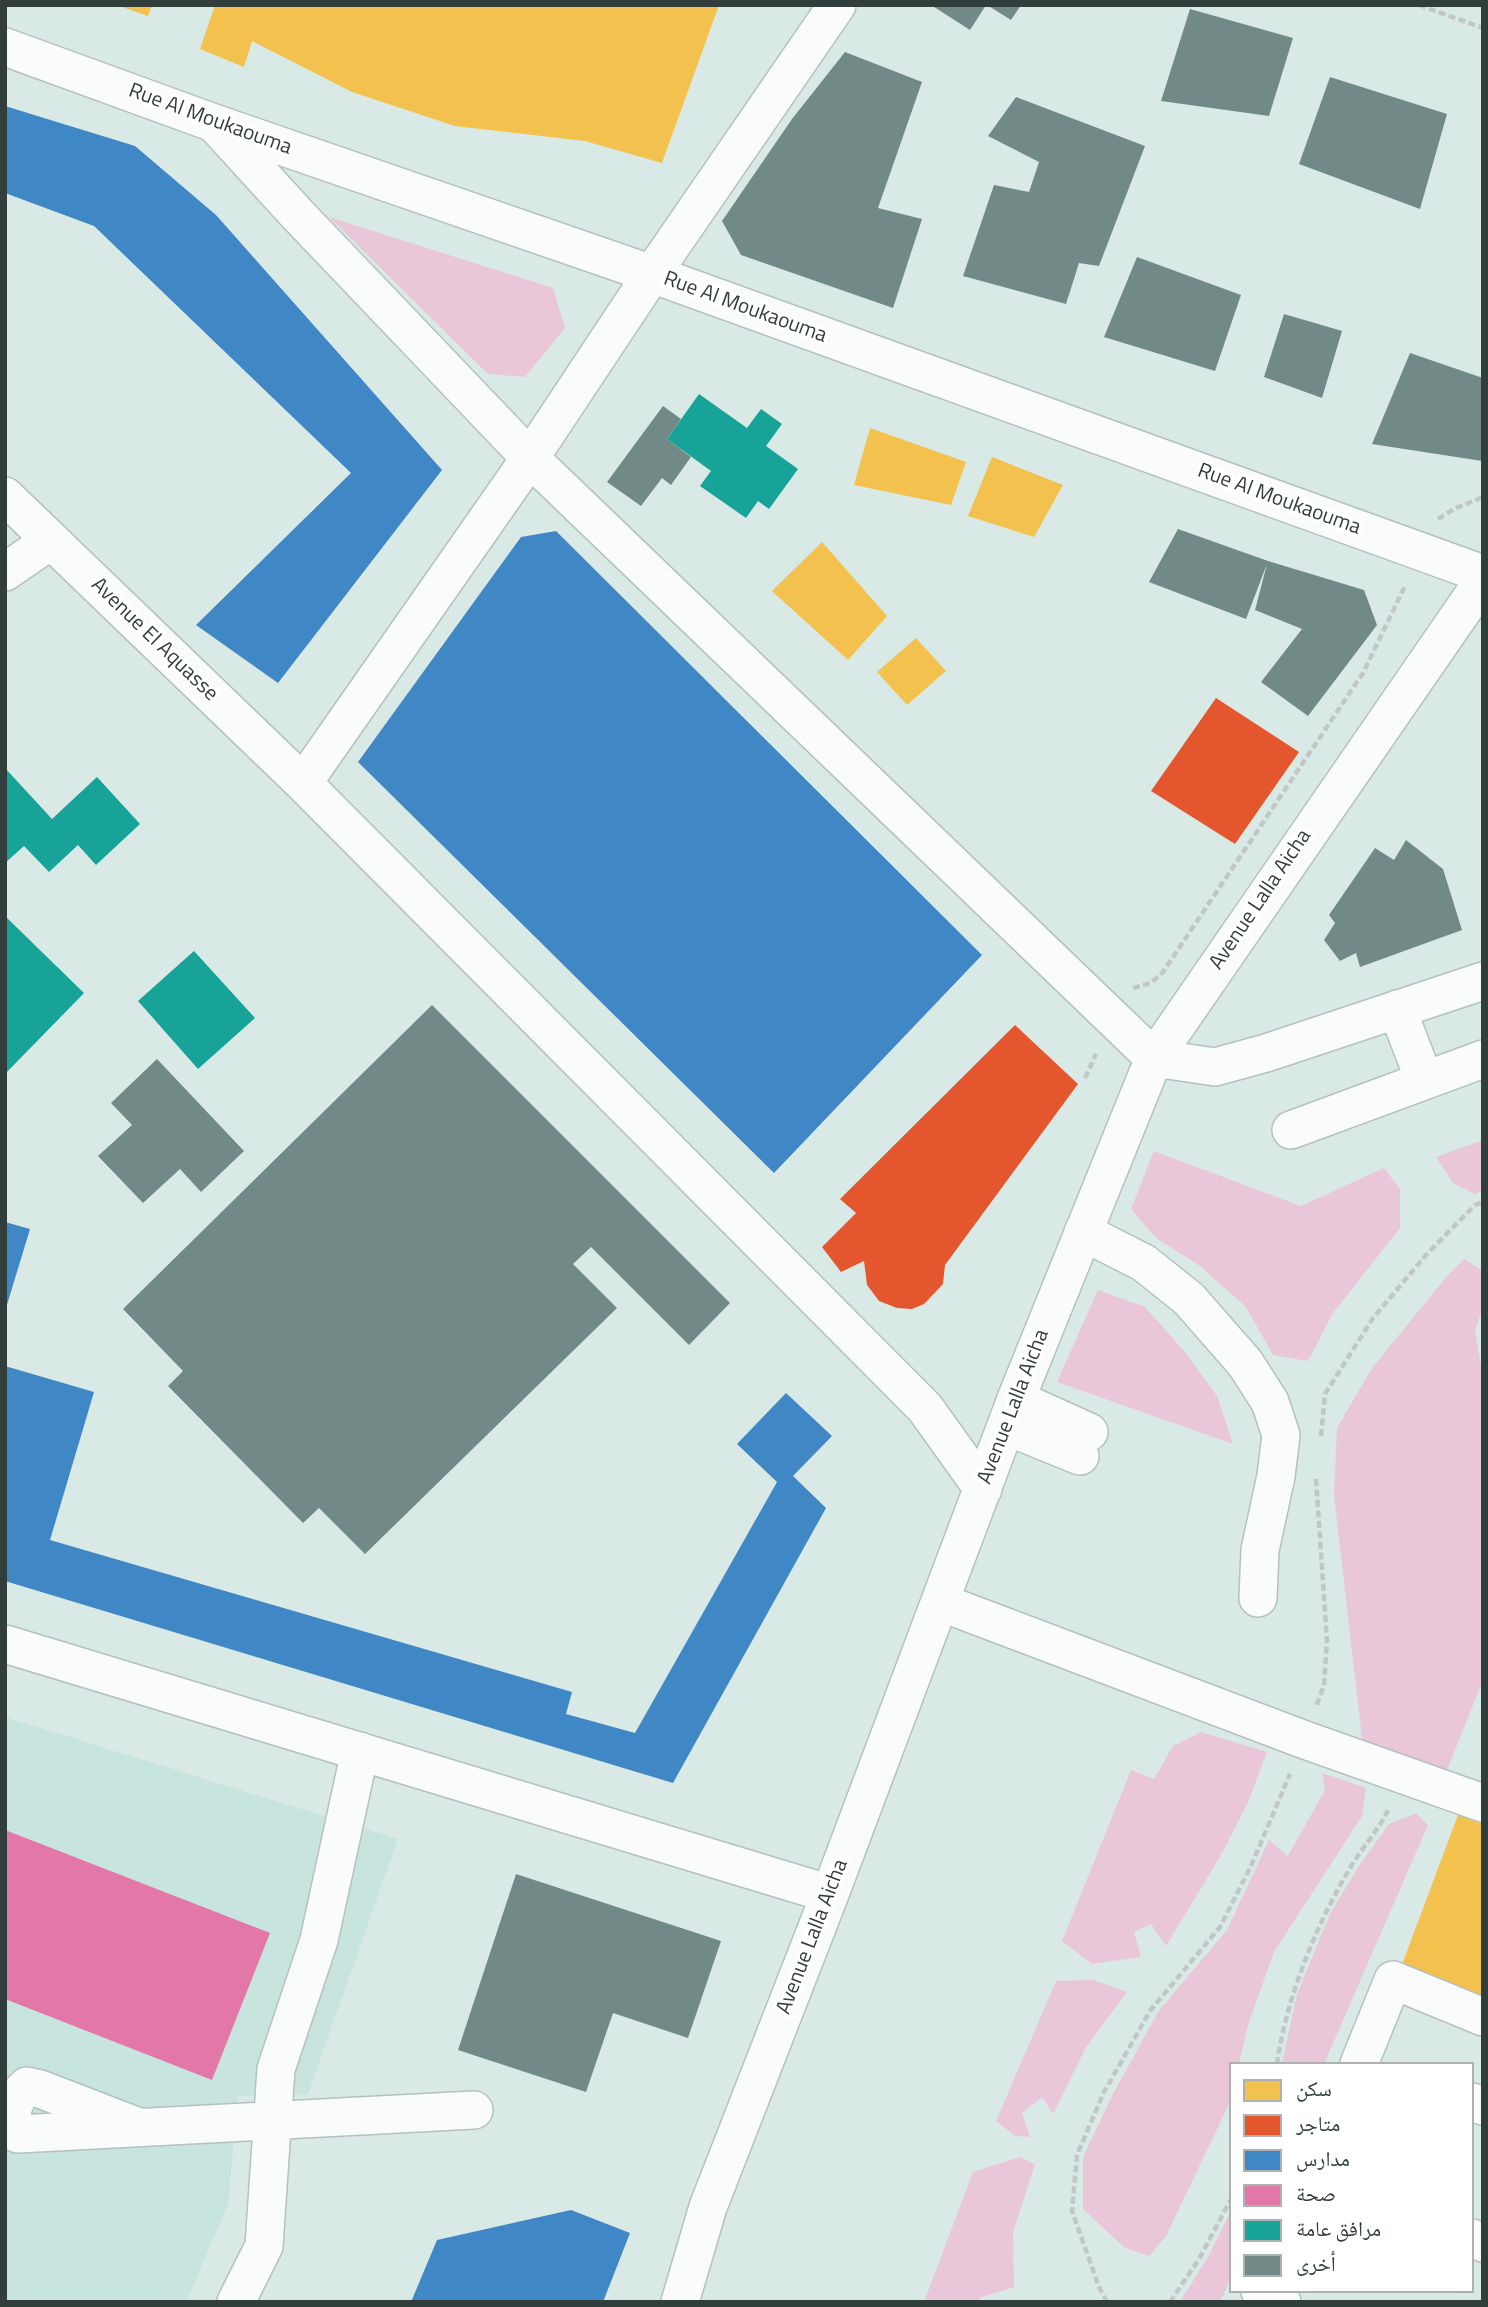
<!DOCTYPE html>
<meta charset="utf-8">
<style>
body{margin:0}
#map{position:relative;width:1488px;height:2307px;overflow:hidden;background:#d9e9e6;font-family:"Titillium Web","Noto Naskh Arabic",sans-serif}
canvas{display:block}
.frame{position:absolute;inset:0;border:7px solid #323e3b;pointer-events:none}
.legend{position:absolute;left:1229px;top:2062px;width:245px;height:231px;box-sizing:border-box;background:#fff;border:2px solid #adb2b1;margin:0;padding:9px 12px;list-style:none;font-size:21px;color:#323e3b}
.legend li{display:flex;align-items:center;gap:14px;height:35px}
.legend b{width:35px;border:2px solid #adb2b1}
</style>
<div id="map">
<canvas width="1488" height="2307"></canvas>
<div class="frame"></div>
<ul class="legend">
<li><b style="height:19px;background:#f2c14e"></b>سكن</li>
<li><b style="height:19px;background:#e4572e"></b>متاجر</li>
<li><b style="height:19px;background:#3f88c5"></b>مدارس</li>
<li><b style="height:19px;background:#e377a8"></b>صحة</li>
<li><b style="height:19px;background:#17a398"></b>مرافق عامة</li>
<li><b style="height:19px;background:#728a87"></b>أخرى</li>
</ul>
</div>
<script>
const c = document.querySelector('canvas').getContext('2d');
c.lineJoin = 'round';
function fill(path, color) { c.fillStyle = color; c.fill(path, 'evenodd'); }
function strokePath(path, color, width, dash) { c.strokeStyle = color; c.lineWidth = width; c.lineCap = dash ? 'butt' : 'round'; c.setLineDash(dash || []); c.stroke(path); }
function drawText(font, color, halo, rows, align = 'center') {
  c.font = font + ' "Titillium Web",sans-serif'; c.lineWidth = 7; c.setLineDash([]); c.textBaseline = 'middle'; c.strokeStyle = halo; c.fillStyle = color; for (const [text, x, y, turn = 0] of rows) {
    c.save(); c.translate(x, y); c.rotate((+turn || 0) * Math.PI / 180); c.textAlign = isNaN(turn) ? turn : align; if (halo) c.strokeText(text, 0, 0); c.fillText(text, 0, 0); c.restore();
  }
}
fill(new Path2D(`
 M5,1717L398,1839L308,2094L238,2096L228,2204L186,2302H5Z`), '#c7e4df');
fill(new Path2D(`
 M329,217L553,288L565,328L525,377L488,374Z
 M1483,1140V1190L1475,1194L1453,1183L1436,1157Z
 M1154,1151L1301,1206L1384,1168L1400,1189V1228L1333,1313L1308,1361L1273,1355L1246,1307L1200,1266L1156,1238L1131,1209Z
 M1464,1259L1483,1271V1307L1475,1330L1483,1379V1680L1447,1770L1363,1747L1334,1495L1337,1428L1372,1368L1448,1275Z
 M1098,1290L1145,1307L1185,1352L1217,1396L1233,1444L1057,1382Z
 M1201,1732L1267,1752L1248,1802L1221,1855L1166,1946L1151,1924L1134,1932L1141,1957L1092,1964L1062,1941L1131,1770L1154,1779L1173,1746Z
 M1322,1773L1366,1788L1362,1816L1274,1952L1248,2025L1239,2064H1231V2100L1166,2236L1149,2256L1125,2248L1083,2209V2157L1112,2096L1158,2012L1227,1930L1269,1840L1288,1856L1325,1790Z
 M1416,1813L1428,1825L1324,2064H1282L1297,1994L1331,1912L1359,1866L1389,1824Z
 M1093,1980L1127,1992L1086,2047L1053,2114L1042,2097L1022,2113L1030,2137L1015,2136L996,2121L1056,1981Z
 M1020,2157L1035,2164L1013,2232L1014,2287L979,2298V2302H924L973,2172Z
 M1231,2211V2277L1220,2302H1180L1208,2257Z`), '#e9c7d9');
fill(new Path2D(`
 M116,5H152L148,16Z
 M215,5H719L662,163L585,141L455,126L352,92L252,41L244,67L200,49Z
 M870,428L966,462L951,505L854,485Z
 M992,457L1063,485L1034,537L968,516Z
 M822,542L887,616L848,660L772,591Z
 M916,638L946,671L907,705L877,672Z
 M1458,1815L1483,1824V2002L1400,1970Z`), '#f2c14e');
fill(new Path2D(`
 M1216,698L1299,752L1235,844L1151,791Z
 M1015,1025L1078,1084L945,1265L943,1284L924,1304L912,1309L897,1308L879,1301L867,1285L864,1261L841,1272L822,1247L856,1213L840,1199Z`), '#e4572e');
fill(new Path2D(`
 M5,106L135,146L216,215L442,470L278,683L196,625L351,473L94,226L5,193Z
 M556,531L982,955L774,1173L358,762L521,537Z
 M5,1222L30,1229L6,1308H5Z
 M5,1366L94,1392L50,1540L572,1692L566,1714L635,1733L777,1482L737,1444L786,1393L832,1436L793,1476L826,1508L673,1783L5,1581Z
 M571,2210L630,2233L603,2302H411L437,2240Z`), '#3f88c5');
fill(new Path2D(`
 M5,1830L270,1933L212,2080L5,1999Z`), '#e377a8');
fill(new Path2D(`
 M699,394L747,428L761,409L782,424L766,446L798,469L769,509L758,501L746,518L700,486L711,471L667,439Z
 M5,768L52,819L97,777L140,824L96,865L78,845L49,872L24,846L5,863Z
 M5,916L84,993L5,1074Z
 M194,951L255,1018L198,1069L138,1001Z`), '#17a398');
fill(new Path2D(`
 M931,5H986L970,30Z
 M987,5H1021L1011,20Z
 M1190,9L1293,38L1269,116L1161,101Z
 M845,52L922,82L878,208L922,219L893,308L741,255L722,221L792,119Z
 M1330,77L1447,114L1420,209L1299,164Z
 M1016,97L1145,146L1099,266L1079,263L1066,304L963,276L994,185L1029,192L1039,162L988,136Z
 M1137,257L1241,295L1215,371L1104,337Z
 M1284,314L1342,331L1322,398L1264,377Z
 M1410,353L1483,378L1482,461L1372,444Z
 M663,406L681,419L667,439L691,457L671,485L662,478L641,506L607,482Z
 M1178,529L1268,561L1364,590L1377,625L1308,716L1261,682L1302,629L1255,610L1267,564L1246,619L1149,582Z
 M1406,840L1443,869L1462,930L1360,967L1356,953L1340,961L1324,940L1335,923L1329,915L1375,848L1394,860Z
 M432,1005L730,1303L689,1345L591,1247L573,1264L617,1308L365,1554L319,1508L303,1523L168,1386L183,1371L123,1309Z
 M157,1059L244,1151L201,1192L180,1169L143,1203L98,1156L132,1125L111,1103Z
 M516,1874L721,1941L688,2038L613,2013L586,2092L458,2050Z`), '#728a87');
const minor = new Path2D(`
 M5,47L214,123L652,274L1483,574
 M214,123L297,214L530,458L1154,1058L1215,1067L1266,1053L1483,981
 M5,496L303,783L925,1408L983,1489
 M5,572L50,541
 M303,783L530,458L652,274L837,5
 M1397,1009L1424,1079
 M1291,1130L1483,1059
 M1083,1232L1144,1263L1189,1299L1245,1363L1270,1402L1281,1435L1276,1476L1260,1550L1258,1598
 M1016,1399L1089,1432
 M1006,1426L1080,1456
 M940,1602L1305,1740L1483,1803
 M5,1644L830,1894
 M1359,2064L1393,1980L1483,2017
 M1472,2102L1483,2106
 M136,2126L40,2089L27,2086C15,2096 10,2113 11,2128L18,2134L474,2110
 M1472,2238L1483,2243
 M1260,2291L1282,2302
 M236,2302L264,2246L276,2069L319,1940L360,1751
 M680,2302L708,2207L830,1894L1016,1399L1154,1058L1483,581`);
strokePath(minor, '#b5c1bf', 40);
strokePath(new Path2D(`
 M1419,5L1483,28
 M1438,519L1454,509L1483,497
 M1133,988L1151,983L1163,972L1363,673L1405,586
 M1085,1078L1096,1054
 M1321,1436L1325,1394L1373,1318L1427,1254L1475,1205L1483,1202
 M1316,1479L1327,1641L1324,1685L1316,1707
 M1277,2064C1286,1999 1316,1925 1350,1868C1362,1848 1378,1831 1388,1810
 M1107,2302L1099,2287L1072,2211L1077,2155L1103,2094L1150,2011L1220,1927L1251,1866L1290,1774
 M1170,2302L1199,2259L1231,2199`), '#c1c7c5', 4.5, [7, 3.5]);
strokePath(minor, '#f9fcfb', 37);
drawText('21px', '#323e3b', '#fff', [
 ["Rue Al Moukaouma",210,120,20],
 ["Rue Al Moukaouma",745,308,20],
 ["Rue Al Moukaouma",1279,500,20],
 ["Avenue El Aquasse",154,640,44],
 ["Avenue Lalla Aicha",1261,900,-56],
 ["Avenue Lalla Aicha",1014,1407,-69],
 ["Avenue Lalla Aicha",813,1937,-69]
]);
</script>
